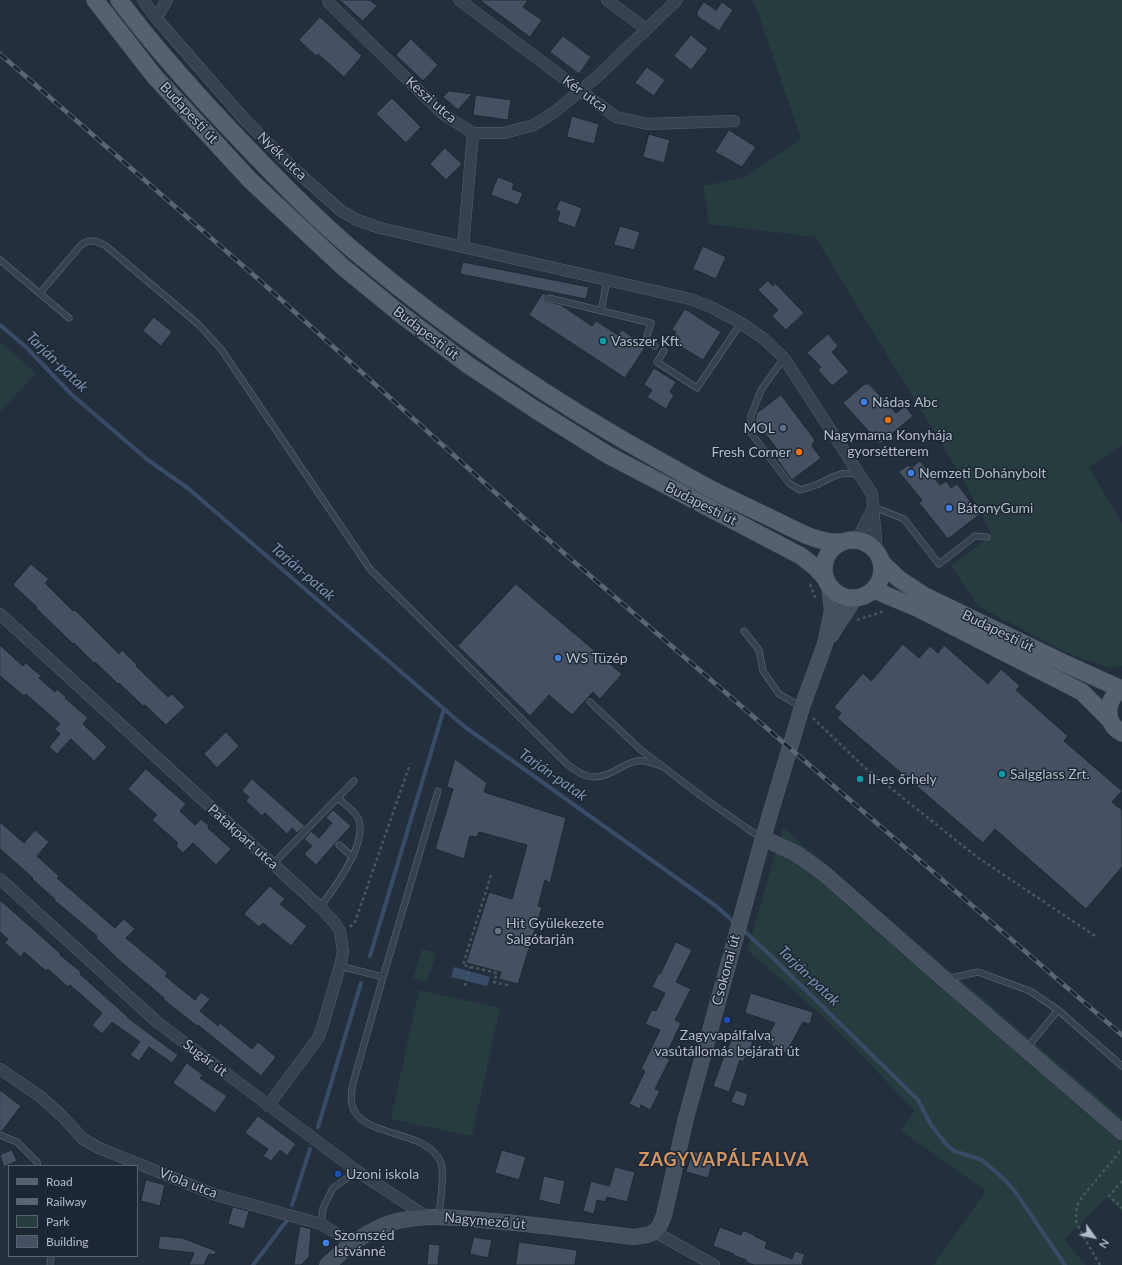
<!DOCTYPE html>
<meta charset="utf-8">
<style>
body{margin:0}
#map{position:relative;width:1122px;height:1265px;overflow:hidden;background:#242f3e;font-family:Lato,sans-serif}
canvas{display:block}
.legend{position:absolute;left:8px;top:1165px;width:130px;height:92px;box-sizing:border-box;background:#1d2633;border:1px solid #59626f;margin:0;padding:5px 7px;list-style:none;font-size:12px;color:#b4bcc9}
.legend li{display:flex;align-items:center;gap:8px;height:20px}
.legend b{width:20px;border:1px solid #59626f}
.north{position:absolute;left:1074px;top:1217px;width:40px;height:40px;-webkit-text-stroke:3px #1d2633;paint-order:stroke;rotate:123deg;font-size:11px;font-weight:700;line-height:16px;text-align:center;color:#b4bcc9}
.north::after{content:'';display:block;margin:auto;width:14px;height:18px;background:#b4bcc9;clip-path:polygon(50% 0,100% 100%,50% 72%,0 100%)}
</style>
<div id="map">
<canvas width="1122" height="1265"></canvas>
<ul class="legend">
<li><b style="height:5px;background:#56606e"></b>Road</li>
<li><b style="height:5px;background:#5a6575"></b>Railway</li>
<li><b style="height:11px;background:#263c3f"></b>Park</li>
<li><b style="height:11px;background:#455162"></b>Building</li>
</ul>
<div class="north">N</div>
</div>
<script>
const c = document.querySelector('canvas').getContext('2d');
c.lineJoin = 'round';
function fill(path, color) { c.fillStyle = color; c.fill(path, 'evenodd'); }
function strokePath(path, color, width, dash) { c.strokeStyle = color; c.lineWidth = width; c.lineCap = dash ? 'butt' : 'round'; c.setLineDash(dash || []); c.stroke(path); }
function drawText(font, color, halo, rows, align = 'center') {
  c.font = font + ' Lato,sans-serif'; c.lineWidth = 3; c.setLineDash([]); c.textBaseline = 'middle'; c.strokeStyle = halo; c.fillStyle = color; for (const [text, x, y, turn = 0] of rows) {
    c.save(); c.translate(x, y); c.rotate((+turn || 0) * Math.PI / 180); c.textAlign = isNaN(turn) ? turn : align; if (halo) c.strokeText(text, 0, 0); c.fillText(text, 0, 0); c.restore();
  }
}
fill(new Path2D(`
 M750,0H1122V445L1089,467L1122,523V666L1110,668L1065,652L978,606L951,566L992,535L960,474L815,237L709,224L703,186L743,178L801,139L755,4Z
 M0,342L36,373L0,412Z
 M783,828L1122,1118V1211L1107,1197L1064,1240L1086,1265H933L986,1191L900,1130L915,1111L822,1015L747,950Z
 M422,949L436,953L427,982L413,978Z
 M419,990L500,1008L472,1136L391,1119Z`), '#263c3f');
fill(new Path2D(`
 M454,967L490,977L487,986L451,977Z`), '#394c67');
strokePath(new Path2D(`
 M0,325L26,347L71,394L148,460L189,489L465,727L716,906L735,923
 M742,929L768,953L918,1100L931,1125L946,1144L954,1151L982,1160L1004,1179L1014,1190L1065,1265
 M370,956L444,709
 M318,1127L361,983
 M292,1205L310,1149
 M253,1265L288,1219`), '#394c67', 4);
const building = new Path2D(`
 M340,0H370L377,6L363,21Z
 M480,0H528L523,7L542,20L530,37Z
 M704,2L716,10L722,2L733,10L719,31L697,16V12Z
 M320,17L362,56L344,77L318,54L316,56L299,40Z
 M691,35L708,49L691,70L674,56Z
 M563,36L591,57L579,74L550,52Z
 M411,39L438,65L423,81L396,55Z
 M647,67L665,80L654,96L635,83Z
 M449,91L472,94L458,110L443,97Z
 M476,95L511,100L508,120L473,115Z
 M392,98L421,127L406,143L376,114Z
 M572,116L599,124L594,144L567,137Z
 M729,130L756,147L742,167L715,152Z
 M649,134L670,140L664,163L643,157Z
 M445,148L462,164L446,180L430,164Z
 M498,177L514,183L512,189L523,193L518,205L491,195Z
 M560,200L582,208L575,228L557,221L560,212L556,210Z
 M620,226L640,232L634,250L614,245Z
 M703,246L726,257L716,279L693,269Z
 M463,262L589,287L586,299L460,274Z
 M768,281L773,286L775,283L804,313L786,330L772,316L778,310L758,290Z
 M543,293L546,295L545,299L546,301L561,305L592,326L596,321L618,335L622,330L644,345V349L625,378L529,315Z
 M685,309L721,332L703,360L671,341L676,332L672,330Z
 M154,317L172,332L161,346L143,331Z
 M828,334L838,346L832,352L849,372L832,386L818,370L821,367L807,353Z
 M654,368L676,382L670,392L674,395L666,409L647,397L652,390L644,385Z
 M865,384H869L896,413L905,406L913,416L880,444L843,403Z
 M781,395L815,440L812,446L821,458L792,480L776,458L781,454L755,421L757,413Z
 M920,461L940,485L946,481L951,488L957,484L980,514L948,539L919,503L922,500L899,472L908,465L911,468Z
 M31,564L49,579L45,583L73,611L75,610L119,654L122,650L137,665L136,666L168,697L172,694L185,707L166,725L145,705L143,706L119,683L118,684L95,662L94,663L74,643L73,644L36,608L37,607L13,585Z
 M516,584L622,674L600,699L593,692L572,715L549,695L530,716L458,646Z
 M903,644L919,658L930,646L938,653L944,645L988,684L1001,669L1020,686L1016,690L1068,736L1064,741L1122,791L1112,802L1122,810V867L1086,909L995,829L983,843L837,718L841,713L834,707L863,673L871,681Z
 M0,645L23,666L26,663L41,676L39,678L55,692L57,689L66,697L65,698L88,718L83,724L107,747L94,761L71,739L57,754L49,747L60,734L55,729L60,724L26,694L24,696L0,676Z
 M226,732L239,746L217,768L204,754Z
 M455,759L487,783L484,792L566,818L550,883L545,880L538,906L542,907L518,984L499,979L501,972L466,963L489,892L512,899L527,845L479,832L477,837L470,836L464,859L435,849L453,789L447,787Z
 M146,769L186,804L180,811L195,825L201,819L209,826L208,828L231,849L216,865L193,843L183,853L176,846L178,843L152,820L157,815L128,789Z
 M252,779L305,826L297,833L292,828L287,834L265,813L262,816L246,801L249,797L242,791Z
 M333,810L351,826L316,865L304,854L312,846L304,839L311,831L319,838L332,823L326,818Z
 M0,822L24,843L35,830L49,842L37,856L59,876L57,878L115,928L124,919L135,929L126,938L168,973L165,976L195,1000L201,992L210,999L200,1011L218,1026L220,1023L252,1049L258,1042L276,1057L261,1076L198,1025L197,1026L163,999L164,998L119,960L96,938L97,936L54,900L55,899L32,879L33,878L0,849Z
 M270,886L285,899L280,904L307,926L291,946L263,923L259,927L244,914Z
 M0,900L61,954L60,955L81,972L80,974L128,1017V1018L178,1055L172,1063L149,1047L139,1061L130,1055L140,1042L112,1022L102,1034L92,1025L102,1013L70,985L68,987L48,969L46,971L24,952L21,957L5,943L8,939L0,932Z
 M676,942L692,950L676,982L691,989L675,1020L681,1023L665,1057L670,1059L655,1089L660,1091L650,1110L641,1105L640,1109L629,1104L645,1071L641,1069L660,1030L645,1024L652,1010L656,1011L665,993L652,987L659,973L660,974Z
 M751,993L773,1000L813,1012L810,1024L803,1022L786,1053L765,1041L775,1023L745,1013Z
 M735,1033L753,1042L743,1062L740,1060L729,1092L713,1086L724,1056Z
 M187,1063L203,1075L200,1078L227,1096L215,1113L173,1083Z
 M0,1090L21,1106L2,1131H0Z
 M736,1090L748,1094L744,1107L731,1102Z
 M258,1116L296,1144L287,1156L280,1150L271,1161L263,1156L268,1149L245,1133Z
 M12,1150L17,1161L4,1167L0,1155Z
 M502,1150L526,1157L519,1180L495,1173Z
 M693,1151L714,1158L708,1178L686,1172Z
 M615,1167L635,1172L627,1202L607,1197L605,1202L597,1200L594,1214L583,1211L591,1181L609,1186Z
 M544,1176L565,1181L560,1205L539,1200Z
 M146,1180L165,1185L160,1206L141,1201Z
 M233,1207L249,1211L244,1229L228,1224Z
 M300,1226L311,1229L309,1257L301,1265H294Z
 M720,1227L741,1235L743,1230L754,1235V1236L767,1242L765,1248L792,1259L795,1251L805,1254L802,1263L805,1265H754L746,1262V1260L733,1255L734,1254L713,1246Z
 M160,1236L182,1238L216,1251L215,1255L209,1254L204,1265H189L194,1253L158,1249Z
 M474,1237L492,1240L488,1258L470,1254Z
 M519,1242L577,1250L575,1265H516Z
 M429,1244L440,1245L438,1265H427Z`);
fill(building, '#455162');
strokePath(building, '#1f2835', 1);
const lane = new Path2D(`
 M0,260L69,318
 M40,293L81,245C90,238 97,241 106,246L198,324L221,349L370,569L568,765C587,780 598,781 620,768C625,765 630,762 637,761C645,760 653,763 661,766
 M549,298L651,323L646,339L655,346
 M601,311L607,280
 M664,351L657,362L697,388L741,323
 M784,358L761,390L751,416V433L789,483L800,490C806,488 811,487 816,485C830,479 843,468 858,476
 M874,507L904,519L939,564L975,536L987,537
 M744,631L759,650L763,671L779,694L801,707
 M590,702L641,750L704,798L748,829L762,838
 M438,791L383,977L352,1087C352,1093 350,1099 352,1105C360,1139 428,1128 441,1163C445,1175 440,1202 439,1216
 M339,845L353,857
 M273,864L354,781
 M320,907C334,889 369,842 358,818C354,810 344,804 338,798
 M340,966L383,977
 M946,979L978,972L1030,991L1058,1010L1027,1048
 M1058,1010L1122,1066
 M0,1135L17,1142L37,1162L38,1166
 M321,1224L323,1208L333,1188L357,1171
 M50,1265L51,1256`);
const street = new Path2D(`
 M143,0L156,18L245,120L291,166L340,210L357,220L380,228L690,299L711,307L741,323L764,339L784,358L872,494L877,552
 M328,0L329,3L443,114L473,133H504L534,125L556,111L598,76L677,0
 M459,0L616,117L648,124L734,121
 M607,0L646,29
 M156,18L167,0
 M463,247L473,133
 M854,540L860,534L873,508
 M0,614L320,907L334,922L340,931L343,952L340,966L322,1028L318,1038L268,1106
 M0,879L157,1022L357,1171L427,1217
 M0,1069L41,1097L62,1116L83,1139L99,1148L216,1195L321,1224L352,1243
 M655,1232L714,1265`);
const secondary = new Path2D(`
 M831,635L855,598
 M763,838L797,854L825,874L944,979L1122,1132
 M327,1265C346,1248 366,1231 390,1223C424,1213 459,1218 493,1221C540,1225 586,1231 633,1237C652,1235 658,1234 664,1215L686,1118L763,838L802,707L825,644L832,611L829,585`);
const primary = new Path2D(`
 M95,0L155,77L250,180L343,267L398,312L468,365L536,410L608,455L801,556L815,567L826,579
 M119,0C157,51 199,97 243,143C279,181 318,221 359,255C453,334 555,403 662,462C684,474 705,487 727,497C744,505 760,513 777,521C798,531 818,544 842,542
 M824 569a29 29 0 1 1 58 0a29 29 0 1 1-58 0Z
 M882,563L899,579L925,596L1066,664L1121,689
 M874,590L917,608L1082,692L1109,719
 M1122,688C1106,699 1103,723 1122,733`);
strokePath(lane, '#565f6c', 7);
strokePath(street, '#565f6c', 12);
strokePath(secondary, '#565f6c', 16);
strokePath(primary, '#414a57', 18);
strokePath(new Path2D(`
 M810,584L816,600
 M857,620L885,611
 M813,718L863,766L977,857L1095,936
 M491,875L463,965L497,973L494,982L507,985L508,981
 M350,927L355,922L410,764
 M465,986L470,967
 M1122,1181L1109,1196L1122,1208
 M1100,1265L1082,1234L1076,1221L1077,1206L1082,1197L1122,1149`), '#44595c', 2.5, [3, 3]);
strokePath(lane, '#38414e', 5.5);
strokePath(street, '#38414e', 11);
strokePath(secondary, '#465061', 15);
strokePath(primary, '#56606e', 17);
const rail = new Path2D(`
 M0,54L257,278L528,522L1122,1035`);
strokePath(rail, '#5a6575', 4.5);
strokePath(rail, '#1d2633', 3, [9]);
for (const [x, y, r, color] of [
 [603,341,4,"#0f9aa8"],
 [864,402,4,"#3f7fe0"],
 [888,420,4,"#e8710a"],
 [783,428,4,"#5c6f8a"],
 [799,452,4,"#e8710a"],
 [911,473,4,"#3f7fe0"],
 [949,508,4,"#3f7fe0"],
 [558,658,4,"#3f7fe0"],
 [1002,774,4,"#0f9aa8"],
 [860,779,4,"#0f9aa8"],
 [498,931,4,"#6b7280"],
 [727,1020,4,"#1a4fb4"],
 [338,1174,4,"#1a4fb4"],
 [326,1243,4,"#3f7fe0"]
]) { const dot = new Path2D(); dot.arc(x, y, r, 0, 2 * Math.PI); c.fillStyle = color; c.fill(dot); strokePath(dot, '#1d2633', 1.5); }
drawText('14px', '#b4bcc9', '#1d2633', [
 ["Kér utca",585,94,36],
 ["Keszi utca",431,100,41],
 ["Budapesti út",189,113,47],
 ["Nyék utca",282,156,44],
 ["Budapesti út",426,333,37],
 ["Budapesti út",701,504,27],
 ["Budapesti út",998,631,26],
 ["Patakpart utca",243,837,42],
 ["Csokonai út",726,970,-75],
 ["Sugár út",205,1058,37],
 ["Viola utca",188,1183,21],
 ["Nagymező út",485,1221,5]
]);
drawText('14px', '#b4bcc9', '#1d2633', [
 ["Vasszer Kft.",611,341],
 ["Nádas Abc",872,402],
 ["MOL",775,428,"right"],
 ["Nagymama Konyhája",888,435,"center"],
 ["gyorsétterem",888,451,"center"],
 ["Fresh Corner",791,452,"right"],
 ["Nemzeti Dohánybolt",919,473],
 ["BátonyGumi",957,508],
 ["WS Tüzép",566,658],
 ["Salgglass Zrt.",1010,774],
 ["II-es őrhely",868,779],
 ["Hit Gyülekezete",506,923],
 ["Salgótarján",506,939],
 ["Zagyvapálfalva,",727,1035,"center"],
 ["vasútállomás bejárati út",727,1051,"center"],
 ["Uzoni iskola",346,1174],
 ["Szomszéd",334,1235],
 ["Istvánné",334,1251]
], 'left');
drawText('italic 15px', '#7c92b1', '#1d2633', [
 ["Tarján-patak",57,362,44],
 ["Tarján-patak",303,572,41],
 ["Tarján-patak",553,775,35],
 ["Tarján-patak",809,976,44]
]);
c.letterSpacing = '1px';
drawText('bold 18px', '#d59563', '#1d2633', [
 ["ZAGYVAPÁLFALVA",724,1160]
]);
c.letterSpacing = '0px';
</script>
